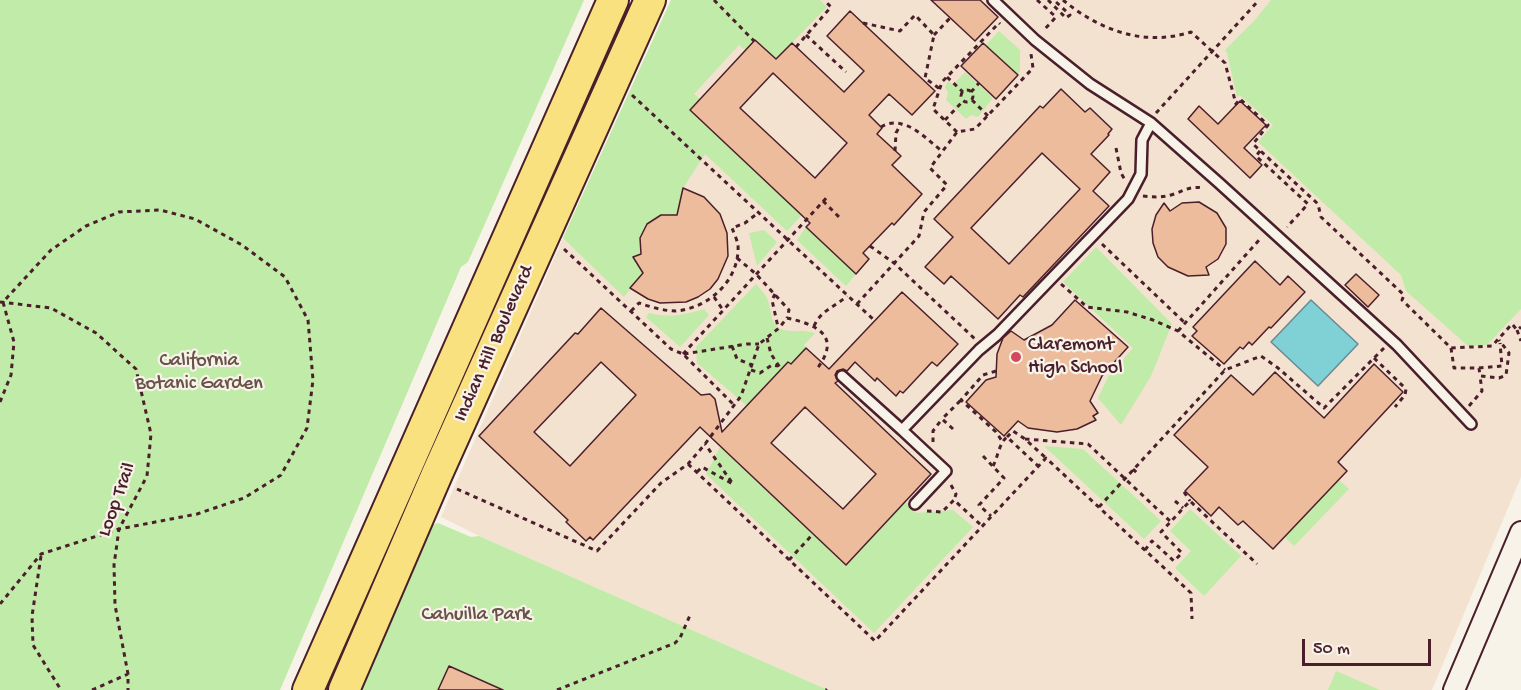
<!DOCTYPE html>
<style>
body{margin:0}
#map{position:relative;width:1521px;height:690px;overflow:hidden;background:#f7f3e8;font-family:"Gochi Hand",sans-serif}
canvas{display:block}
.scale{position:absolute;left:1302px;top:639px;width:129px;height:27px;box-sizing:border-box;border:3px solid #4a1f2b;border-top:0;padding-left:8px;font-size:18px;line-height:21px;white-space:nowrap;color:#4a1f2b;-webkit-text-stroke:4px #f7f3e8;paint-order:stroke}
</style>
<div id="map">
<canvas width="1521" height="690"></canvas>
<div class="scale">50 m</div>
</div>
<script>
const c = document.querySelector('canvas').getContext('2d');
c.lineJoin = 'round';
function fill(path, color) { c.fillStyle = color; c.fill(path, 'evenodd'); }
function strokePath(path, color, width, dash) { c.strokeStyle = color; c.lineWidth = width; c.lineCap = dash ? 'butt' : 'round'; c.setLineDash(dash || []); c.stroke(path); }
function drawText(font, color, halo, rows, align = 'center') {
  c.font = font + ' "Gochi Hand",sans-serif'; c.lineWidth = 4.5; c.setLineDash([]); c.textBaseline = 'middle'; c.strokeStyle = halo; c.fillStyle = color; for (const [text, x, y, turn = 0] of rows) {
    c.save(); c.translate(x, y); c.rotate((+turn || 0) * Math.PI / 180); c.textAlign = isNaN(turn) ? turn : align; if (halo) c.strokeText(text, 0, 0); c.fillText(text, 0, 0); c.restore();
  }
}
fill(new Path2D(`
 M671,0H1521V477L1432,690H828L479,536L441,517L563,238Z`), '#f4e2d1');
fill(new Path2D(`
 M0,0H584L468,262L461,267L280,690H0Z
 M671,0H820L827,7L776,59L756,40L746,51L739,45L694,94L700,99L690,110L802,215L787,231L705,154L683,188L678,215H661L640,238L641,254L633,257L643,273L624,297L563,238Z
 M1271,0H1521V309L1487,345L1468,346L1406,291L1401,275L1258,142L1273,125L1240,95L1237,97L1227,53L1225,50L1255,20Z
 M999,31L1020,50V70L1018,75L986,45Z
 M965,72L993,98L978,117L971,115L966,119L946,100L948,93L945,87L948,81L953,85Z
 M806,227L856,274L846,286L797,240Z
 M764,230L777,242L757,266L749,233Z
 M1096,247L1172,324L1151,376L1121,425L1098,398L1108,377L1133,348L1063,282Z
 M756,284C759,288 763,291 766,296C772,307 769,324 781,329C791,333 803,329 815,333L804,345L806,348L791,364L788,362L747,406L697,363L696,347Z
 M704,309L709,315L680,347L646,317L649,313C670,318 684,315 704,309Z
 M1044,446L1083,449L1161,521L1144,539Z
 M720,447L845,565L905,501L917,513L953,510L973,527L874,633L706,474Z
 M1339,480L1349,489L1294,546L1285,537Z
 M1190,509L1241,556L1204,596L1175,568L1191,551L1170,531Z
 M438,523L471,537L479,536L828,690H361L431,526Z
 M1336,671L1380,690H1328Z`), '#c0eba8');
const water = new Path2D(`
 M1311,300L1358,344L1318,386L1271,342Z`);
fill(water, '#7fd1d6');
strokePath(water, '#6a8a92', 1.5);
const building = new Path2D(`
 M931,0H980L998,17L975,41Z
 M850,11L935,91L912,115L889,94L869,115L882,128L877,134L901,156L892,165L922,194L894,225L892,223L863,253L869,259L856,274L806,227L810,223L690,110L755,40L776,59L792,43L844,92L864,71L827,36ZM773,73L847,143L815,178L740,108Z
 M983,43L1018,75L996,99L961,66Z
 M1061,89L1085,112L1090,108L1112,129L1108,134L1109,135L1091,154L1110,172L1093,191L1109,206L1023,297L1020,295L998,319L951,276L944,284L925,267L953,237L934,219L1040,106L1043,108ZM1042,153L1080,189L1009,264L971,228Z
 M1240,101L1266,125L1244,148L1262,165L1250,178L1188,119L1199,106L1218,124Z
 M683,188L704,197L720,214L727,233L728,256L718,279L710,289L698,297L686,302L660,303L648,299L630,288L643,273L633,257L641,254L640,238L647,224L661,215H677Z
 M1199,202L1217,213L1226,228V244L1218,259L1206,267L1209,275L1188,276L1168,267L1158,257L1153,243L1152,229L1156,215L1164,203L1170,211L1182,203Z
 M1255,261L1280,285L1288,276L1305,292L1271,328L1269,327L1252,345L1249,342L1243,349L1240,347L1224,364L1192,336L1197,331L1193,327Z
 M1356,274L1379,295L1368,307L1345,285Z
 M902,292L958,344L937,366L932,362L903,393L900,391L896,396L877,378L875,381L855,362L847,371L843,369L837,371L835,375L838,381L835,383L931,474L846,565L700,427L593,540L590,537L586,541L566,522L568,520L479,436L575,333L578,334L601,308L701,395L710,394L715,399L722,432L788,362L791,364L806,348L829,369ZM601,362L636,395L570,466L534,432ZM805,407L876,474L843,509L771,443Z
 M1075,300L1128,347L1102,376L1090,401L1098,413L1093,416L1096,420L1077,429L1057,432L1028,428L1018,421L1004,436L966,402L986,380L996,377L997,354L1003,338L1011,331L1024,340L1052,325Z
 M1374,364L1403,392L1338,462L1347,471L1273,549L1243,521L1238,525L1219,507L1211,516L1185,491L1208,467L1174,435L1231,375L1253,395L1275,372L1324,418Z
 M449,666L503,690H438Z`);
fill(building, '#ecbc9c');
strokePath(building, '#4a1f2b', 1.5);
const lane = new Path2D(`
 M993,0L1035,40L1090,84L1151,123L1219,183L1397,345L1471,424
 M842,376L902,430
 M915,504L946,471L902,430L979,350L997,335L1128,199L1141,174L1142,140L1151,123`);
const street = new Path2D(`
 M1454,690L1521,532`);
const primary = new Path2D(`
 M308,690L613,0
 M344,690L437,474L650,0`);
strokePath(lane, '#4a1f2b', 14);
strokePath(street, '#4a1f2b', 24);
strokePath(primary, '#4a1f2b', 34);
strokePath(new Path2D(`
 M714,0L754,41
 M1037,0L1056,17L1043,31
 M1048,0L1066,18L1070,15L1054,0
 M1063,0C1099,30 1144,47 1191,32L1225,63L1236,104L1240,99L1268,125L1253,144L1318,204L1321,217L1404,295L1402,300L1451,348L1492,346L1512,324L1517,330L1521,327
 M863,23L900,31L915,15L934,35L925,78L940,89
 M806,35L846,72
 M934,35L950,18
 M796,47L831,7L824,0
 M947,77L963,92
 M961 96a6 6 0 1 1 12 0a6 6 0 1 1-12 0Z
 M971,92L979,83
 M632,95L875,321
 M972,100L988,116
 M1156,113L1259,0
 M945,120L963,101
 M881,127C904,113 926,139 943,152
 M957,132L933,109L942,82L999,23L1000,24
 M1116,148L1121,173L1125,180
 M895,151L896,133L901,124
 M1260,151L1256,156L1308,204L1287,227
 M1143,196C1153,197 1163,198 1174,194C1185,190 1191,186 1203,188
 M823,201L842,220
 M1102,244L1185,323
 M870,246L894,263L975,339
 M564,249L671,349L683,354L734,405
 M737,258L756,274L789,310L787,318
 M1061,284L1087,307L1127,312L1153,320L1178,331L1225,370
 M775,294L772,300L778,327
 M714,297L723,310
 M0,302L51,308L96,333L136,369L151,434L147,476L119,529L114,565L115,605L128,674V690
 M857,304L919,236L924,212L947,185L930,168L957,132L975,129L1033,68L1031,54
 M631,311L639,303C651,307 664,311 676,311C709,308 740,280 738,245C737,240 734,233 732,228L745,223L758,213
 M814,326C821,310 835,307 847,296
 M1517,330L1521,341
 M1178,331L1260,239
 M767,338L771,354L781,369
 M732,346L737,359L752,365
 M1451,348L1454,368H1479L1480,376
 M683,354L829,195
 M684,354L747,344H759
 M1374,358L1406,389L1405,395L1395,407
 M1479,368L1502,366L1500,343
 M751,370L760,373L772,365L778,366
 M996,371L983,375L961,400L996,432L1002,441
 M0,402L11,375L14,342L3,302L51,250L86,226L119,212L160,210L195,219L242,245L285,277L308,320L313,380L307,428L281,475L244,498L197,514L119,529L41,554L0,604
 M1469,406L1482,391L1480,376L1499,378L1506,375L1509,353L1499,340
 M953,429L942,419L961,400
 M1007,437L1013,431L1025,439L1046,458
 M1025,439L1088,444L1170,521
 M933,442V431L942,419
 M983,456L1004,478L979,505L991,516
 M688,464L875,641L1046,458L1191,593L1192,619
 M993,466C998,457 999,443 1007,437L1038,466
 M1133,469L1139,475
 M697,472L702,467L733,484L705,444
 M951,485L956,494L954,500
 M457,489L597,551L661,483L688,464L705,444L741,396L759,344L779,328L787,318C819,325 842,337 816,370
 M1184,492L1190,501
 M1175,501L1183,508
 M1099,507L1225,370L1261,356L1278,368L1324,408L1384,348
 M927,511L942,512L954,500L982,526
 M1145,550L1152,541L1174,561L1182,553L1161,532L1190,501L1257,564
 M41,556L32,616L33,645L61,690
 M789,560L813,534
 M92,690L128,674
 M557,690L675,643L680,638L691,613
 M826,690L827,689`), '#4a1f2b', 3, [4.5, 4.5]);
strokePath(lane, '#f7f3e8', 9);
strokePath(street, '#f7f3e8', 20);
strokePath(primary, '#fae180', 30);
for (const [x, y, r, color] of [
 [1016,357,6,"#d1495b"]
]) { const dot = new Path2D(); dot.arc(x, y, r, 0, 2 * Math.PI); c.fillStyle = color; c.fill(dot); strokePath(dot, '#f7f3e8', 2); }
drawText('20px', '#4a1f2b', '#f7f3e8', [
 ["Indian Hill Boulevard",495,344,-66],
 ["Loop Trail",118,500,-70]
]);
drawText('20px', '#4a1f2b', '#f7f3e8', [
 ["Claremont",1028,346],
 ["High School",1028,369]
], 'left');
drawText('20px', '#68524a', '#f7f3e8', [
 ["California",199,362],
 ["Botanic Garden",199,385],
 ["Cahuilla Park",476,616]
]);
</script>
